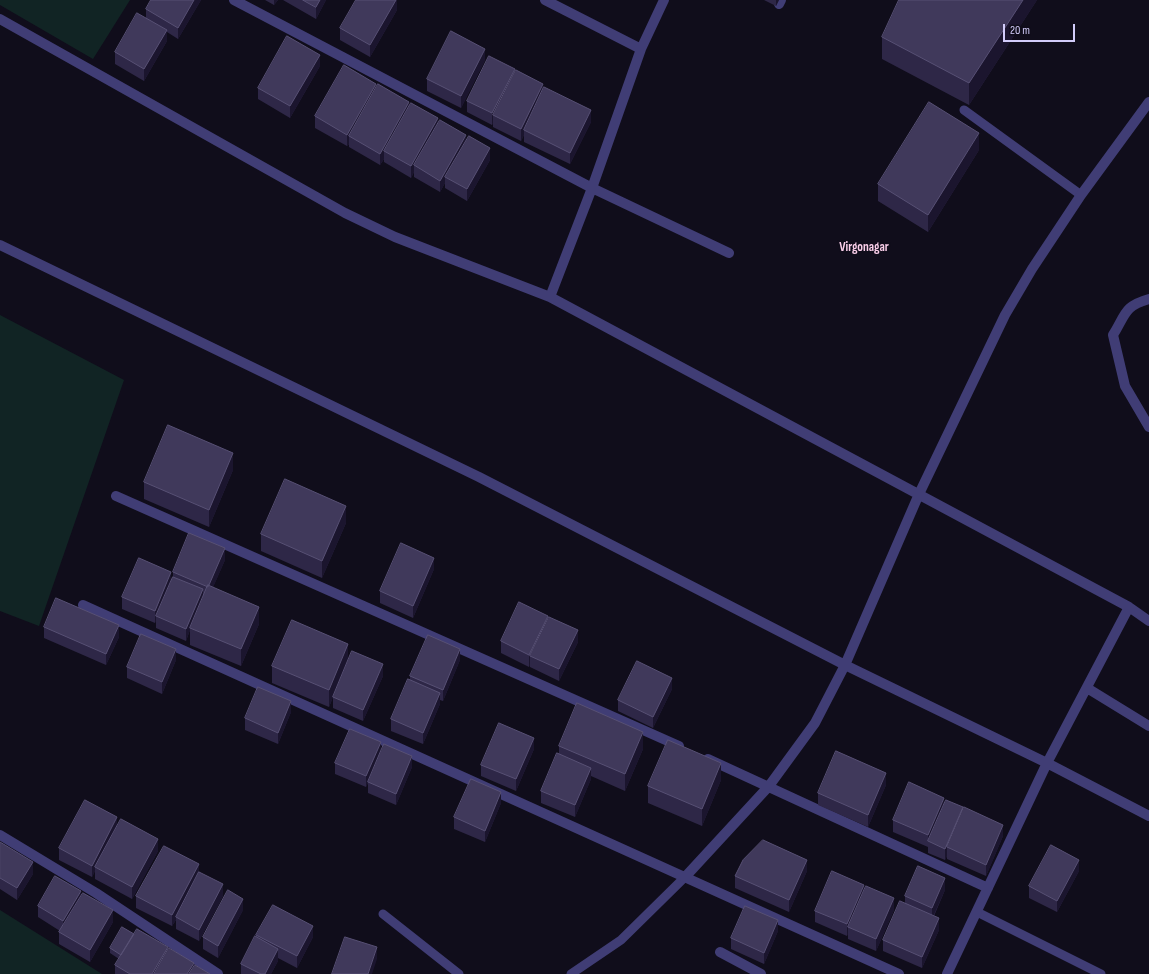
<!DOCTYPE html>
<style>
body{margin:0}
#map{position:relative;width:1149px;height:974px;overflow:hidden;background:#100d1b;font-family:"Sofia Sans Condensed",sans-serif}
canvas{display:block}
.scale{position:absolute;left:1003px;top:24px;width:72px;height:18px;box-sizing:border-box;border:2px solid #d2ccfa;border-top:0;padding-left:5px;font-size:12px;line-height:14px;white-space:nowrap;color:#d2ccfa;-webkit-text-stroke:3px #100d1b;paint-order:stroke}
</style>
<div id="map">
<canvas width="1149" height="974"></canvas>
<div class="scale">20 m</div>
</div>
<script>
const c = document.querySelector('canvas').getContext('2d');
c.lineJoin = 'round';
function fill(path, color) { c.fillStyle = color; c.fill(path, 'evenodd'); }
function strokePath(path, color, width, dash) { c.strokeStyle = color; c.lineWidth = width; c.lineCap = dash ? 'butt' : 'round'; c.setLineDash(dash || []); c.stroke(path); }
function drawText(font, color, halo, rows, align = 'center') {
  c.font = font + ' "Sofia Sans Condensed",sans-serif'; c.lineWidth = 4; c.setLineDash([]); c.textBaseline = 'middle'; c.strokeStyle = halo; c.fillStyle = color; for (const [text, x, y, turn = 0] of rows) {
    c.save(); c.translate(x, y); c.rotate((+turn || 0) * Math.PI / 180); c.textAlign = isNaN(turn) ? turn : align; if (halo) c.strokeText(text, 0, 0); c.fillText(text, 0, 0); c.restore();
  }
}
fill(new Path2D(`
 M0,0H130L93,59L0,5Z
 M0,315L124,380L39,626L0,611Z
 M0,910L102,974H0Z`), '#112424');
strokePath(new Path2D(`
 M964,110L1081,195
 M977,912L1101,974
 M383,914L459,974
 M571,974L621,940L686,876`), '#403d75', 9);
strokePath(new Path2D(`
 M234,0L592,188L729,253
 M545,0L641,49
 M664,0L641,49L592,188L550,297L1129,607L1149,621
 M779,4L781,0
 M0,19L345,213L395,237L550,297
 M0,245L479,477L845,665L1047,763L1149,816
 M1149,299C1124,306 1126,314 1113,335L1125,386L1149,427
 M116,496L679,746
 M83,605L899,974
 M1087,688L1149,726
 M708,759L988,888
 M0,835L96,893L218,974
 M686,876L769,786L815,723L845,665L919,494L1005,315L1032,269L1081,195L1149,102
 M720,952L761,974
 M947,974L1047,763L1129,607`), '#403d75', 10);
fill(new Path2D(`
 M151,0H201L178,39L167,32V41L144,81L115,64V52L146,18V9Z
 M265,0H278L274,5Z
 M283,0H326L316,19Z
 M397,0V10L370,57L340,40V28Z
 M764,0H779L776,6Z
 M1037,0L969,105L882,59V37Z
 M485,60L461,108L427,91V79Z
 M320,66L290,118L258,99V88Z
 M515,73L543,90L591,122L570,164L524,142V135L521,141L493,127V123L492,125L467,112V101Z
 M376,87L409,105L466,140L490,160L467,201L445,188V183L440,192L414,177V172L411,178L384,162V159L380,165L349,147V144L347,146L315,128V116Z
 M979,150L928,232L878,201V184Z
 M233,470L209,527L144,499V482Z
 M346,523L322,578L261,551V534Z
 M225,560L213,587L259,624L241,666L190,645V630L186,641L156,628V620L155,623L122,609V597L171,580L173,577V572Z
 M434,569L413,618L380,603V591Z
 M548,620L578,642L559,681L530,667V664L529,667L501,653V641Z
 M44,627L119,637L106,665L44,638Z
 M176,660L162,694L127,678V667Z
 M348,660L383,676L363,721L333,708V697L329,707L272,683V666Z
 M460,660L443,701L440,700V704L423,744L391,731V719L410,680V676Z
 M672,689L653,728L618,711V700Z
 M291,712L278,744L245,730V718Z
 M559,746L643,749L625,791L591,776V779L575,817L541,803V791L559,754Z
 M534,749L516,791L481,776V765Z
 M381,752L412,767L396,805L368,793V783L366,787L335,774V763Z
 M721,780L702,826L648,803V786Z
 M886,785L868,827L818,805V793Z
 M501,803L485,842L454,829V817Z
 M944,803L963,810L1003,836L986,876L947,859V856L945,860L928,853V847L893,832V820Z
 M0,842L33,874L17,900L0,889Z
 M59,848L158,851L132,899L95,879V871L92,877L59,860Z
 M807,871L789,912L735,888V876Z
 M1079,871L1057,912L1029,898V886Z
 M199,872L223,896L199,941L176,929V920L172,926L136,908V896Z
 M864,890L894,910L876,951L848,939V933L847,936L815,922V911Z
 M945,890L934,916L939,930L922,968L883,951V940L905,903V896Z
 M81,896L113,922L90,962L59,944V932L60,931L38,917V906Z
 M243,910L218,958L203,949V937Z
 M778,931L764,964L731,949V938Z
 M134,934L168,950L194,966L210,974H115V965L119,959L110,953V948Z
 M256,935L313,937L297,968L278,958V961L271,974H241V964L256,937Z`), '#2e2747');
fill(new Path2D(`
 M194,0H201L178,39V28Z
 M274,0H278L274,5Z
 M320,0H326L316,19V7Z
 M396,0H397V10L370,57V45Z
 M776,0H779L776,6Z
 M1023,0H1037L969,105V83Z
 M167,30V41L144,81V69Z
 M485,49V60L461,108V96Z
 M320,55V66L290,118V106Z
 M515,69V80L493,115V123L492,125V113Z
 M376,84V95L349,136V144L347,146V135Z
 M543,84V95L524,130V135L521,141V129Z
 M409,102V114L384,151V159L380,165V154Z
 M591,110V122L570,164V153Z
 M438,118V130L414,165V172L411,178V166Z
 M979,133V150L928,232V215Z
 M466,135V146L445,177V183L440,192V181Z
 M490,148V160L467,201V189Z
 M233,453V470L209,527V510Z
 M346,506V523L322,578V561Z
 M225,548V560L208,599V587Z
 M434,558V569L413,618V606Z
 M171,572V583L156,616V620L155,623V611Z
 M203,589V601L190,628V630L186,641V629Z
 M259,607V624L241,666V649Z
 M548,616V627L530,656V664L529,667V655Z
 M119,625V637L106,665V654Z
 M578,630V642L559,681V669Z
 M348,644V661L329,707V690Z
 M176,649V660L162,694V682Z
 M460,649V660L443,701V690Z
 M383,664V676L363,721V710Z
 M672,678V689L653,728V717Z
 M440,693V704L423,744V733Z
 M291,701V712L278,744V733Z
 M643,732V749L625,791V774Z
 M534,738V749L516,791V779Z
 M381,742V754L366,787V776Z
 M412,756V767L396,805V794Z
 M721,763V780L702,826V809Z
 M591,768V779L575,817V805Z
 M886,773V785L868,827V815Z
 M501,792V803L485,842V831Z
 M944,798V810L928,841V835Z
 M963,807V819L947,847V856L945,860V849Z
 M117,817V829L95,867V871L92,877V866Z
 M1003,825V836L986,876V865Z
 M158,839V851L132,899V887Z
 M807,860V871L789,912V900Z
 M1079,860V871L1057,912V901Z
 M33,862V874L17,900V888Z
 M199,864V876L176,917V920L172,926V915Z
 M945,878V890L932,919V908Z
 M223,884V896L199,941V930Z
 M864,885V896L848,927V933L847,936V924Z
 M81,891V902L63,932V921Z
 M894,898V910L876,951V939Z
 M243,899V910L218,958V946Z
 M113,910V922L90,962V950Z
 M939,918V930L922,968V957Z
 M778,920V931L764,964V953Z
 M313,926V937L297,968V956Z
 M168,947V959L159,974H152Z
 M377,947V959L372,974H368Z
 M278,949V961L271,974H265Z
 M194,963V974H187Z`), '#1b152e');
const building = new Path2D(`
 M151,0H194L178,28L146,9Z
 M303,0H320L316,7Z
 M356,0H396L370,45L340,28Z
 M899,0H1023L969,83L882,37Z
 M137,13L167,30L144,69L115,52Z
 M451,31L485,49L461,96L427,79Z
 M287,36L320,55L290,106L258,88Z
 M489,56L515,69L492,113L467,101Z
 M344,65L376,84L347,135L315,116Z
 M516,70L543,84L521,129L493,115Z
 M378,84L409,102L380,154L349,136Z
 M544,87L591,110L570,153L524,130Z
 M929,102L979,133L928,215L878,184Z
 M411,103L438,118L411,166L384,151Z
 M440,120L466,135L440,181L414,165Z
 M469,136L490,148L467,189L445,177Z
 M168,425L233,453L209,510L144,482Z
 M285,479L346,506L322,561L261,534Z
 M189,533L225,548L209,585H208V587L173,572Z
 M401,543L434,558L413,606L380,591Z
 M139,558L171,572L155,611L122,597Z
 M173,577L203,589L186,629L156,616Z
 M208,585L259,607L241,649L190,628Z
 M56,598L119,625L106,654L44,627Z
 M519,602L548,616L529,655L501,641Z
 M549,617L578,630L559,669L530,656Z
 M292,620L348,644L329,690L272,666Z
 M141,634L176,649L162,682L127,667Z
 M428,635L460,649L443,690L410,676Z
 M352,651L383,664L363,710L333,697Z
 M637,661L672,678L653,717L618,700Z
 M408,679L440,693L423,733L391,719Z
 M258,687L291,701L278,733L245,718Z
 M577,703L643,732L625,774L559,746Z
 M499,723L534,738L516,779L481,765Z
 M350,729L381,742L366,776L335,763Z
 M668,740L721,763L702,809L648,786Z
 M384,744L412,756L396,794L368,782Z
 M836,751L886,773L868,815L818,793Z
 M557,753L591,768L575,805L541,791Z
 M471,779L501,792L485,831L454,817Z
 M909,782L944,798L928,835L893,820Z
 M85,800L117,817L92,866L59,848Z
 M946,800L963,807L945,849L928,841Z
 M964,807L1003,825L986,865L947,847Z
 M121,819L158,839L132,887L95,867Z
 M763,840L807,860L789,900L735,876L743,860Z
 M0,842L33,862L17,888L0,878Z
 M1051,845L1079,860L1057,901L1029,886Z
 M164,846L199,864L172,915L136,896Z
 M918,866L945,878L932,908L905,896Z
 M832,871L864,885L847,924L815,911Z
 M199,872L223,884L199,930L176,917Z
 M55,876L81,891L63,921L38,906Z
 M866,886L894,898L876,939L848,927Z
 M228,890L243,899L218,946L203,937Z
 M83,893L113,910L90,950L59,932Z
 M900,901L939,918L922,957L883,940Z
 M273,905L313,926L297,956L256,935Z
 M745,906L778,920L764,953L731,938Z
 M122,927L134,934L121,955L110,948Z
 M137,929L168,947L152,974H130L115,965Z
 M255,936L278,949L265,974H261L241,964Z
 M345,937L377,947L368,974H332Z
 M169,948L194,963L187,974H154Z
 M195,965L210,974H189Z`);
fill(building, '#40395b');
strokePath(building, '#575074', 1);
drawText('bold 13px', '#facee9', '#100d1b', [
 ["Virgonagar",864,248]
]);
</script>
